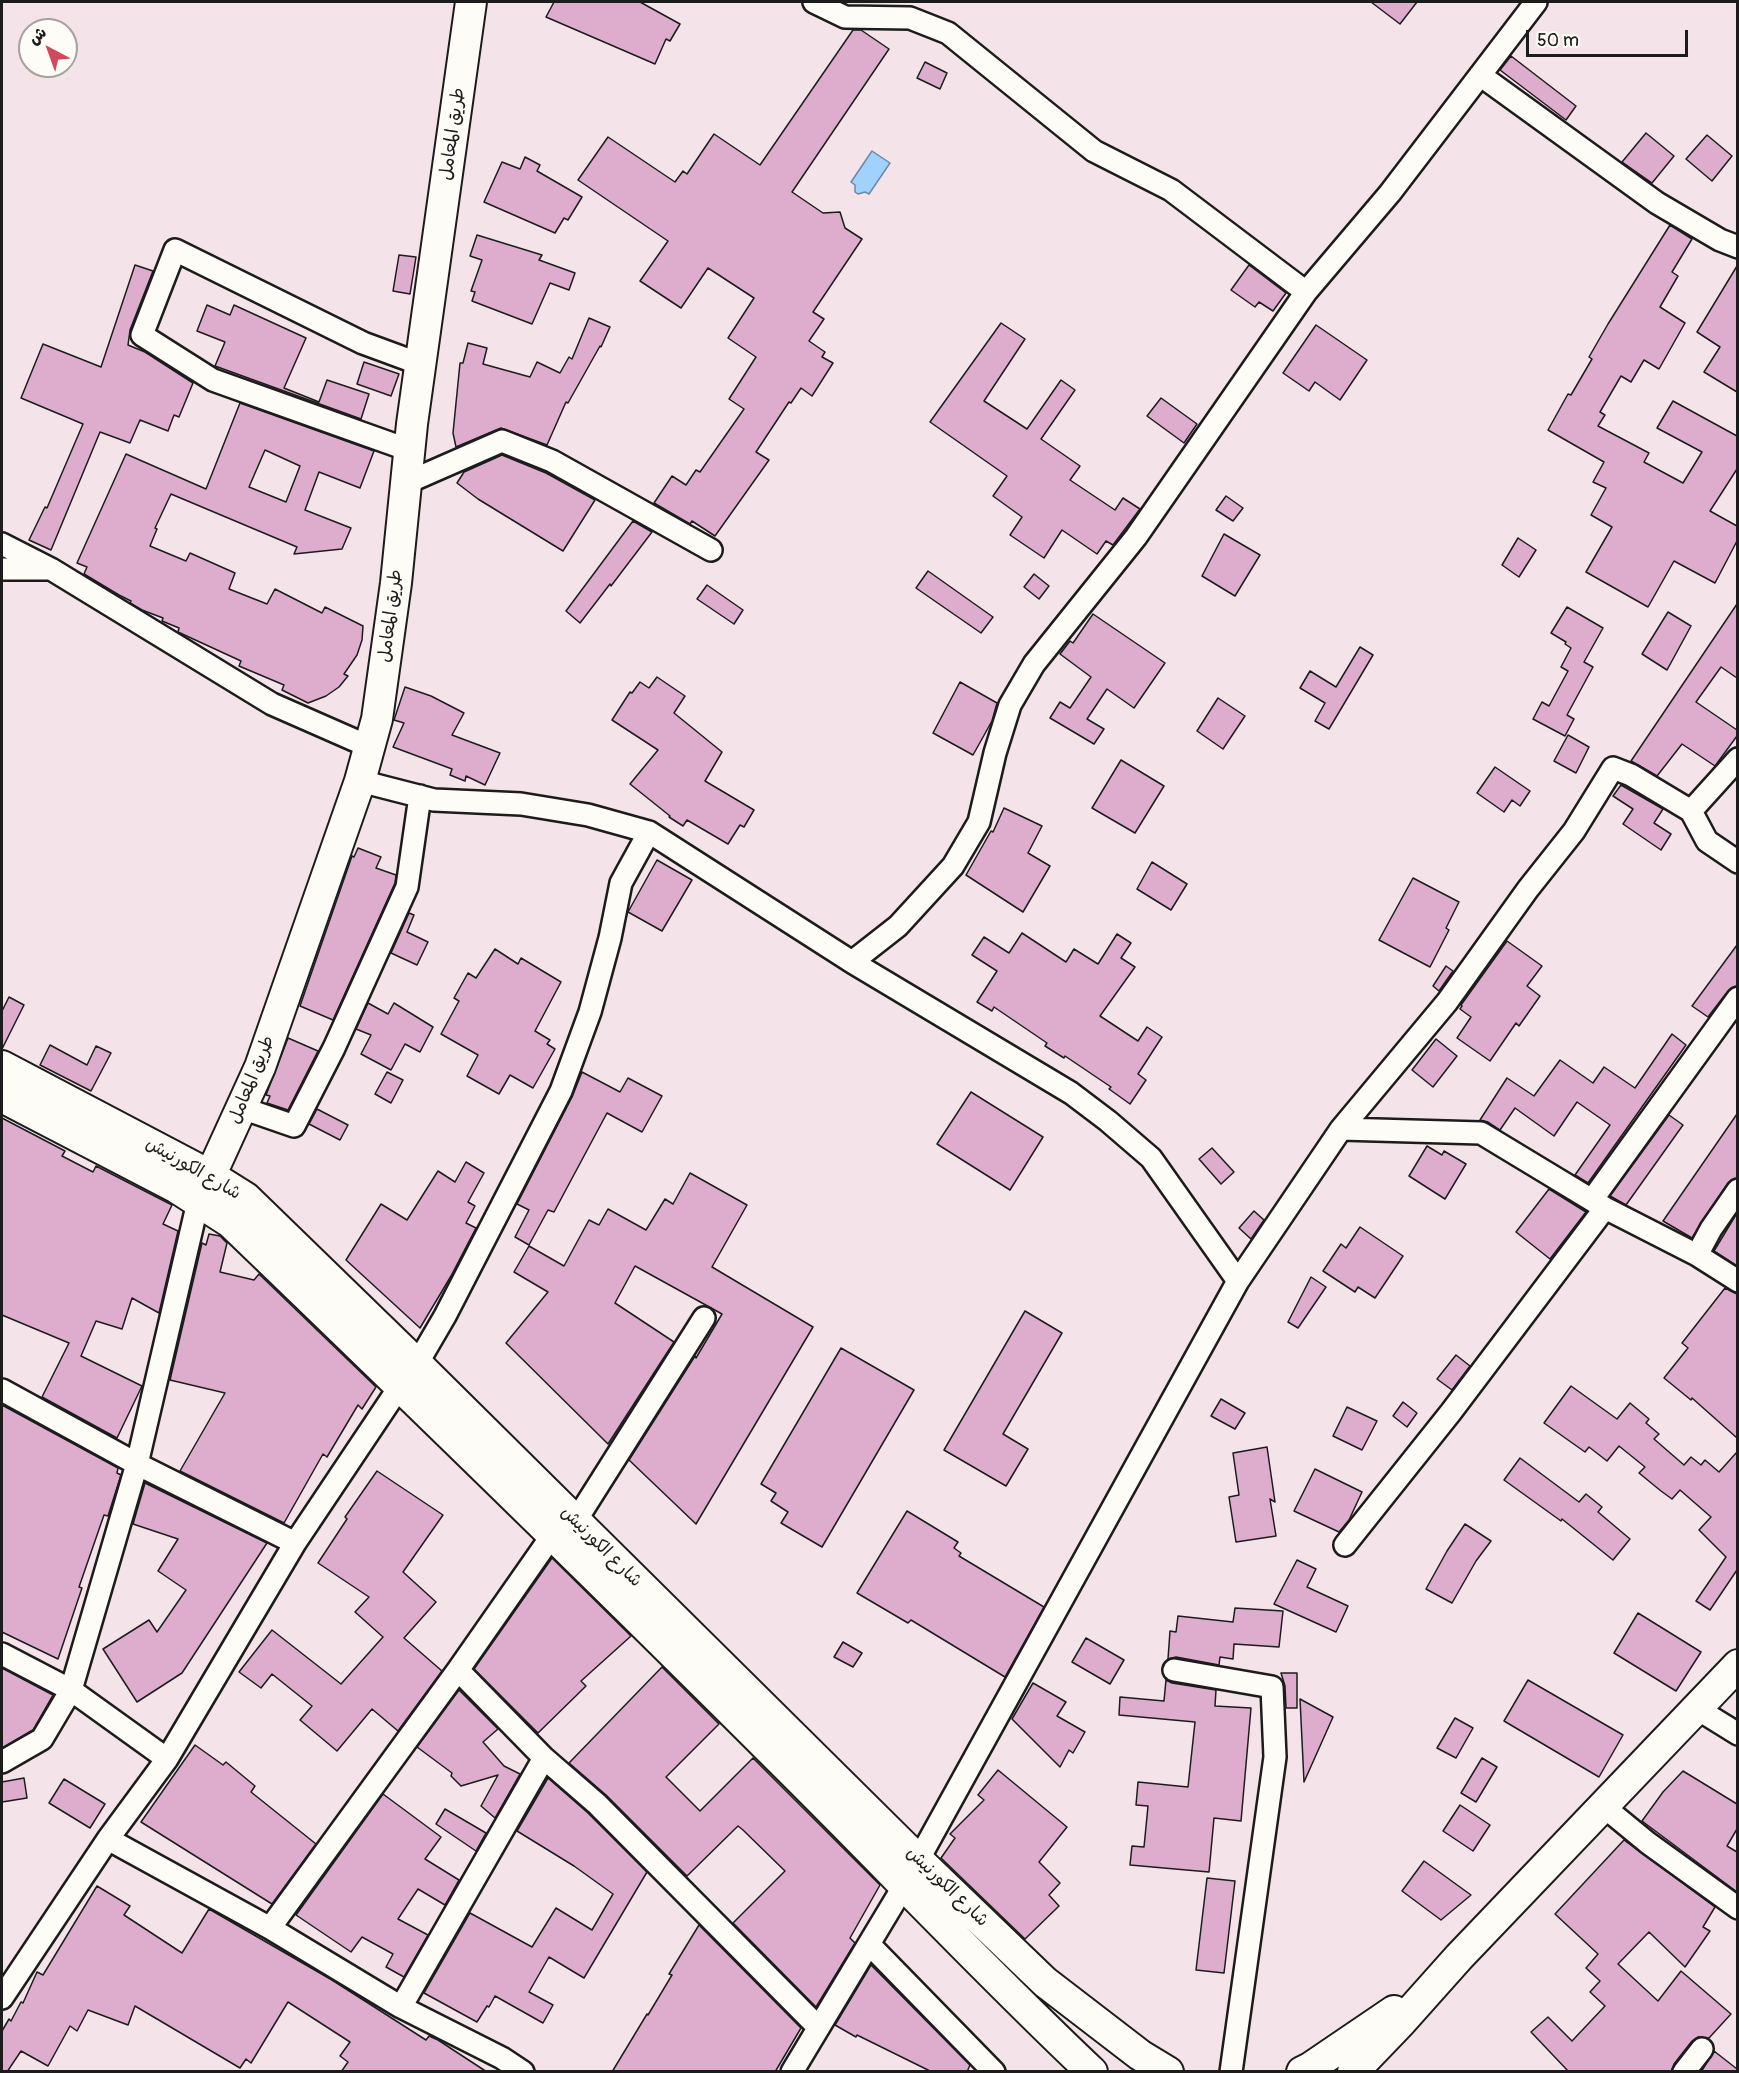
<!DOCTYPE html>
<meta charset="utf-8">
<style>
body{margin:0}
#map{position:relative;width:1739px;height:2073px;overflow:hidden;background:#f4e4ea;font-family:Pangolin,"Playpen Sans Arabic",sans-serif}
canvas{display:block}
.frame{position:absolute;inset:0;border:3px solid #1c1c1c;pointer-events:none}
.north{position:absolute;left:18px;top:18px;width:60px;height:60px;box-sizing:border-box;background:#fdfcf7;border:2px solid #a3a29f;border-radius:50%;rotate:319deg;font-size:16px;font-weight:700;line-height:24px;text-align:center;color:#1c1c1c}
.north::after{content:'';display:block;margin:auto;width:21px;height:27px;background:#d1495b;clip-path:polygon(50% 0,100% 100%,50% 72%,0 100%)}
.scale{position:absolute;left:1526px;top:30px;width:162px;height:27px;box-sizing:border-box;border:3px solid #1c1c1c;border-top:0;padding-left:8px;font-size:18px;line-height:21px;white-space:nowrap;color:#1c1c1c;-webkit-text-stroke:4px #fdfcf7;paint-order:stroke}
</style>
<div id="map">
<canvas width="1739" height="2073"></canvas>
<div class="frame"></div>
<div class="north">ش</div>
<div class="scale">50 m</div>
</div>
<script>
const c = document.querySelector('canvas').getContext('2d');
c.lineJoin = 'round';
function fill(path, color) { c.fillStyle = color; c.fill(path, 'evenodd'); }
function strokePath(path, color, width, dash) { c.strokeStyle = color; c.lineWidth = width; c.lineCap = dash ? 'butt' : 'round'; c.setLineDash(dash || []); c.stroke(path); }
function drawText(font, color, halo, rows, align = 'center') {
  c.font = font + ' Pangolin,"Playpen Sans Arabic",sans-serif'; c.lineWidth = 5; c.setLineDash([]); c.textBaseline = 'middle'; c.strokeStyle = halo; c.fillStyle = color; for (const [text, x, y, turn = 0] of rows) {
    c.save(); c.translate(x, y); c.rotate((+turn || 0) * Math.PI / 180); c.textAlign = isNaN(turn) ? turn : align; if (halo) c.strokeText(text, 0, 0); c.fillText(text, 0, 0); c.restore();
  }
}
const water = new Path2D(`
 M872,151L890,163L869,194L865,192L858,194L855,192V185L851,182Z`);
fill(water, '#a1d1fd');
strokePath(water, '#6c89a3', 1.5);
const building = new Path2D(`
 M554,2H640L680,24L670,41L666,39L655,64L546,17Z
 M1371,2H1417L1400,24Z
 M853,30H861L889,49L792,192L823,213L840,212L845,228L862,239L813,312L824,319L809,341L825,352L822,357L833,363L812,396L801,388L791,403L789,402L756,452L769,460L715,536L692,521L690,524L654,503L672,476L686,485L696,470L700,472L744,409L729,399L756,357L728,338L754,298L708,268L681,308L640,281L668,241L578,180L608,137L675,182L683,171L687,174L714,134L760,165Z
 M1511,56L1576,106L1566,120L1500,70Z
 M925,62L947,73L940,89L917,78Z
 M1646,133L1674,156L1652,183L1622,162Z
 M1707,135L1732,156L1712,181L1686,159Z
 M525,157L540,165L537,171L582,197L568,220L564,218L555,233L484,202L502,162L520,169Z
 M1670,225L1692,239L1672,272L1678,276L1660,307L1685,323L1659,369L1644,360L1631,382L1621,376L1600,412L1605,415L1598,426L1649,453L1644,462L1683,483L1702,452L1657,428L1673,401L1737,436V469L1710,511L1737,526V541L1715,583L1674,561L1648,607L1586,572L1612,527L1591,515L1606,488L1593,482L1604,462L1548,430L1568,394L1571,395L1592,359L1589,357L1608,324Z
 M477,235L542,255L539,260L575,273L569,290L550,283L532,324L472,301L475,292L471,291L482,260L470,256Z
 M399,255L416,257L410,294L393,291Z
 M135,265L153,271L130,330L128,345L145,352L193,383L179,417L174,415L168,431L140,420L130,443L100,432L51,550L29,540L45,507L47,508L83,424L21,398L43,344L101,367Z
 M1249,265L1286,293L1273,311L1259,302L1255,307L1231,290Z
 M1737,266V392L1704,372L1720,347L1697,332Z
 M207,305L230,315L234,305L306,338L284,388L319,402L327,380L369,394L361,419L215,366L225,342L197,331Z
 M589,318L610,327L601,347L600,346L568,403L566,402L547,445L501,428L456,447L453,433L460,363H463L468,343L487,348L483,364L530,377L537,362L560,373L569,357L572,359Z
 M1001,323L1025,339L984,401L1027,429L1061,380L1075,390L1041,439L1080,466L1070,480L1115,510L1123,498L1140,509L1113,545L1106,541L1097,554L1062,530L1044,558L1010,535L1022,517L993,496L1007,476L930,422Z
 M1316,325L1367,360L1340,400L1315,382L1309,391L1283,373Z
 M364,362L399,374L391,396L357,384Z
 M1161,398L1197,424L1184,443L1147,416Z
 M240,403L374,451L360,488L319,472L305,510L351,528L342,549L294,554L297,547L171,494L155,528L157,529L150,546L186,561L190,553L235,573L229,589L267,604L275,589L322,613L325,607L363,626L362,640L357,655L344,674L348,676L339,687L326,696L308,703L282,690L284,685L239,666L241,661L178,632L179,628L162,621L163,618L142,610L130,603L131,601L119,595L84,574L87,567L77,563L126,454L206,489ZM265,450L300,466L286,502L249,487Z
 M502,455L546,473L595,500L563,551L478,499L457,483L464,472Z
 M1226,496L1243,508L1233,521L1216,510Z
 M633,521L652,532L611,586L610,584L580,623L566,611Z
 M1224,534L1260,555L1235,596L1202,576Z
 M1518,538L1536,550L1519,577L1502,565Z
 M928,571L993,617L981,633L916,588Z
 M1034,574L1049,586L1039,599L1024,587Z
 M707,585L743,610L734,624L697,599Z
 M1737,604V678L1721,667L1696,702L1737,730V736L1715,766L1682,744L1657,776L1631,761Z
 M1567,607L1603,628L1584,662L1593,667L1567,715L1574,719L1565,736L1533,719L1542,702L1549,706L1568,671L1561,667L1571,648L1565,644L1566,642L1551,633Z
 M1668,612L1691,626L1667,670L1642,654Z
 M1093,614L1165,663L1134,708L1107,689L1087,719L1104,729L1094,744L1050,718L1060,702L1070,708L1091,677L1060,654L1070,641L1073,643Z
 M1360,647L1373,655L1329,729L1315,721L1325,703L1300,688L1310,671L1336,687Z
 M657,677L685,696L674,713L722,752L705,781L754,810L744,827L740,825L728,844L687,820L683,826L669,817L670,816L630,784L658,750L612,720L630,692L632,693L640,682L649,688Z
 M960,682L997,703L992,721L973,755L933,733Z
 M405,687L431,696L464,713L452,735L500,753L485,785L466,776L465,781L450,775L452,769L393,747L404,723L394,720Z
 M1218,698L1245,716L1223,749L1197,731Z
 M1568,735L1589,747L1576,773L1554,761Z
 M1121,760L1164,786L1135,833L1092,808Z
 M1495,767L1530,791L1520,806L1512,800L1504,812L1477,793Z
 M1621,785L1663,809L1654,823L1671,834L1661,850L1623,824L1633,809L1613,796Z
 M1004,808L1042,826L1028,853L1050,866L1023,912L966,875L991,831L993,832Z
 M358,848L381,857L376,868L396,875L395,883L333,1020L300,1006L352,856L354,857Z
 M657,860L692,880L662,931L628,912Z
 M1152,862L1187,884L1171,910L1137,889Z
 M1413,878L1459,902L1446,928L1449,930L1430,967L1379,940Z
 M409,913L414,915L407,932L428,942L417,965L391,953Z
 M1022,933L1066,962L1074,949L1098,964L1117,934L1131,943L1121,958L1135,967L1100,1016L1138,1041L1147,1027L1162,1037L1138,1074L1146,1080L1130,1104L1109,1089L1111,1087L1065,1056L1064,1058L1045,1046L1047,1043L994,1007L992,1011L977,1002L997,971L972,955L984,937L1009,953Z
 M1507,941L1542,966L1527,986L1540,996L1519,1026L1516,1023L1490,1061L1457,1038L1471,1017L1460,1009L1462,1006L1461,1005Z
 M1737,945V986L1728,991L1708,1017L1692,1006Z
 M495,949L518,964L521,958L561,982L535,1031L550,1040L547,1044L555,1049L533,1088L510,1075L499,1094L467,1076L478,1055L441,1034L459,1001L454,998L468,973L476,978Z
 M1446,966L1453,971L1439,991L1433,986Z
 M9,997L24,1005L2,1049V1011Z
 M368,1003L388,1014L394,1003L433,1027L420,1052L405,1044L391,1070L361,1054L371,1035L356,1029Z
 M1672,1034L1686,1045L1588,1183L1575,1175L1610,1125L1577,1102L1554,1136L1515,1108L1500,1130L1488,1122L1480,1120L1507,1078L1534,1096L1560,1060L1593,1083L1604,1067L1635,1088Z
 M288,1038L318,1051L288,1110L267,1103L270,1096L266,1095Z
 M1436,1039L1457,1056L1433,1087L1412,1070Z
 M50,1045L87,1065L96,1046L111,1053L91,1091L40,1065Z
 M387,1072L403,1080L391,1103L375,1094Z
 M582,1072L620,1092L628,1078L662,1096L642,1132L607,1113L554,1212L548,1210L529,1245L515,1237L529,1210L517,1204L572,1097Z
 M971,1092L1043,1137L1010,1190L937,1144Z
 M317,1109L348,1125L340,1140L309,1124Z
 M1737,1114V1178L1728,1183L1692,1238L1663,1221Z
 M1669,1115L1683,1125L1626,1205L1610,1196Z
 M2,1118L65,1151L62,1156L93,1172L96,1166L172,1205L163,1224L178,1231L159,1313L132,1298L122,1329L96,1321L81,1356L142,1386L117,1438L42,1397L69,1343L2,1315Z
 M1427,1146L1442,1155L1444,1151L1466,1164L1445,1199L1409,1176Z
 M1212,1148L1234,1172L1221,1184L1199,1159Z
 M466,1162L484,1173L468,1202L475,1206L466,1223L476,1228L451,1276L420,1328L346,1260L381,1204L407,1220L438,1171L455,1182Z
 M690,1173L747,1205L712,1267L813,1327L696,1524L629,1460L695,1356L696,1358L722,1314L635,1266L615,1303L674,1342L608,1444L506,1343L548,1292L514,1272L529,1246L564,1266L589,1220L599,1225L608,1209L646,1230L665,1199L673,1204Z
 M1549,1189L1586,1212L1550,1259L1516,1232Z
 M1254,1211L1264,1220L1251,1239L1239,1228Z
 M1737,1213V1266L1714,1251Z
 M1360,1227L1403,1256L1375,1298L1358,1287L1355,1292L1323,1271L1341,1244L1346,1248Z
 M209,1234L220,1236L227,1243L220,1272L254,1280L259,1274L376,1387L362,1409L358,1405L327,1457L323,1454L284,1523L180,1471L225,1393L170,1380L202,1243L206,1245Z
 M1311,1277L1326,1287L1298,1328L1288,1322Z
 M1725,1288L1737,1294V1438L1692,1398L1691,1400L1664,1378L1688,1348L1682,1343Z
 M1025,1311L1062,1333L1003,1434L1028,1449L1006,1486L944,1450Z
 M841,1348L914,1390L822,1547L781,1523L788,1512L771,1501L776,1493L761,1484Z
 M1456,1355L1470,1366L1452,1390L1437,1379Z
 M1571,1386L1617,1419L1630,1403L1649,1419L1646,1423L1659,1434L1654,1439L1684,1465L1691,1457L1701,1465L1705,1460L1719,1472L1737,1452V1570L1710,1610L1696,1601L1726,1557L1699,1530L1711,1517L1680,1490L1672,1499L1661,1491L1639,1473L1645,1467L1619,1446L1607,1461L1589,1447L1585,1452L1544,1423Z
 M1221,1399L1245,1413L1235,1429L1211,1416Z
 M1403,1402L1417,1413L1407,1427L1393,1416Z
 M2,1405L118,1468L117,1473L121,1475L108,1516L104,1515L79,1587L82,1588L58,1659L2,1632Z
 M1347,1407L1377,1421L1362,1450L1333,1436Z
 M1267,1447L1275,1502L1270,1499L1276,1536L1236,1542L1229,1497L1239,1495L1233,1453Z
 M1520,1458L1579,1502L1586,1494L1602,1507L1598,1512L1630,1539L1613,1560L1562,1519L1561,1521L1504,1480Z
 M1315,1469L1362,1492L1349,1520L1339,1532L1294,1511Z
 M377,1471L443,1515L403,1572L436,1602L404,1638L442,1671L398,1731L372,1709L337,1751L300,1720L312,1706L272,1674L261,1688L239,1672L272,1630L341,1684L383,1637L355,1612L369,1597L318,1563L347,1519L345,1517Z
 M145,1483L267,1543L182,1673L137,1702L103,1649L149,1620L157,1632L186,1590L158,1571L178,1539L133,1524Z
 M907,1511L958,1542L954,1548L961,1553L959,1556L1044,1607L1005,1677L911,1620L908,1623L857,1593Z
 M1465,1524L1491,1541L1476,1561L1452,1603L1426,1589L1447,1551Z
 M552,1558L631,1636L581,1681L586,1686L538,1733L474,1669Z
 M1297,1560L1316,1569L1307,1587L1348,1606L1336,1632L1274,1604Z
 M1235,1608L1283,1611L1279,1647L1234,1644L1233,1659L1220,1657L1219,1665L1176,1657L1168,1659L1170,1631L1176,1632L1178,1616L1233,1622Z
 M1638,1613L1701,1652L1676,1691L1614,1653Z
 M1086,1638L1124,1660L1110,1684L1072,1662Z
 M843,1642L862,1653L853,1667L834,1657Z
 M662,1667L719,1724L666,1777L700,1811L753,1758L880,1885L850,1938L855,1943L816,2007L733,1923L785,1871L743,1830L738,1826L687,1876L606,1795L569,1763Z
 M2,1668L53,1695L33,1730L2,1748Z
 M1281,1673H1297V1708H1286L1285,1686Z
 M1166,1680L1172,1683L1216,1690L1215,1706L1251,1708L1241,1821L1214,1818L1209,1872L1130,1865L1132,1846L1144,1847L1148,1806L1136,1805L1138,1782L1188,1787L1195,1722L1119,1715L1120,1697L1164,1701Z
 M1528,1680L1623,1735L1599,1777L1504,1721Z
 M1033,1683L1066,1702L1057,1716L1085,1732L1073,1753L1069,1750L1060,1767L1012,1719Z
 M459,1690L498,1729L483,1742L504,1766L520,1774L495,1818L481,1806L498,1775L461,1786L451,1776L452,1773L417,1747Z
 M1300,1699L1333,1717L1304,1782Z
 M1455,1718L1473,1728L1456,1758L1437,1748Z
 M195,1745L223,1765L226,1762L255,1786L251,1792L316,1844L272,1904L141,1822Z
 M1482,1758L1497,1767L1476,1802L1461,1793Z
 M998,1770L1067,1827L1039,1862L1060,1883L1049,1895L1059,1906L1025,1939L941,1858L955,1838L950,1834L984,1800L978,1795Z
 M1683,1771L1737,1804V1829L1727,1846L1737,1852V1892L1642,1821L1663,1792Z
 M24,1778L27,1798L2,1802V1782Z
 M548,1778L588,1813L647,1872L584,1978L549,1957L529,1992L553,2005L543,2023L495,1996L489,2007L487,2006L477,2022L424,1993L470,1913L532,1947L556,1908L592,1930L613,1894L574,1866L517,1831Z
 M64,1779L105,1804L90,1828L49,1803Z
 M383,1794L441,1837L425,1859L459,1880L445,1905L418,1889L398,1919L428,1935L404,1977L386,1967L393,1954L362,1937L351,1952L296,1915Z
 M1460,1805L1490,1825L1473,1851L1443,1831Z
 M445,1809L486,1833L476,1851L436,1824Z
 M1624,1840L1715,1907L1703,1927L1710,1931L1685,1967L1649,1932L1618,1964L1658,2001L1681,1971L1731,2014L1709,2038L1698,2037L1692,2041L1674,2064L1671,2072H1569L1531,2032L1548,2017L1572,2041L1605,2006L1590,1992L1600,1981L1586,1968L1598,1954L1555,1914Z
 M1424,1861L1471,1895L1441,1920L1402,1891Z
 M1207,1878L1235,1881L1224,1973L1196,1970Z
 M97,1886L130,1906L124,1915L182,1953L209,1909L332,1980L426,2040L429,2036L438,2040L487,2072H341L348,2062L340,2056L350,2042L288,2002L251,2063L246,2059L240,2068L135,2006L128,2025L88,2010L77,2031L70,2026L48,2066L21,2051L7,2072H2V2031L9,2019L11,2021L21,2002L23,2003L37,1972L43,1975Z
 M699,1925L801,2028L775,2072H612L647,2014L648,2015L672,1975L669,1974Z
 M871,1965L970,2065L967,2072H932L857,2035L856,2037L835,2025Z
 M1714,2051L1737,2069V2072H1701Z`);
fill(building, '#deadcd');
strokePath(building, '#1c1c1c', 1.5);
const street = new Path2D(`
 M814,2L845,17L910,18L948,33L1094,151L1171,190L1306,292
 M1480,75L1657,203L1720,240L1738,247
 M409,450L213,380L142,335L175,250L363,343L420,364
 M406,483L502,441L552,461L711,550
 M2,544L51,569L272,704L370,747
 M2,569H47
 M360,781L434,800L521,804L588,815L649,832L852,962L1071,1093L1108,1121L1151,1158L1238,1281L905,1884L792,2072
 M1691,811L1707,841L1738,862
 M852,962L898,926L953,866L979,822L995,753L1010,705L1034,664L1136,537L1306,292L1390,193L1536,2
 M242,1108L294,1126L334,1048L407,887L420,796
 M1341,1129L1447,1002L1528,889L1574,831L1613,768L1631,775L1691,811L1738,759
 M1592,1200L1738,998
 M1697,1255L1711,1229L1738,1190
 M1238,1281L1341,1129L1481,1133L1605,1208L1697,1255L1738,1281
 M2,1390L137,1464L295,1543
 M575,1522L704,1318
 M1345,1545L1451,1412L1605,1208
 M2,1654L71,1690L167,1759
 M458,1670L544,1758L597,1804L818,2027
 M1174,1670L1272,1687L1275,1757L1231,2072
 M1696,1708L1738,1734
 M2,1762L42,1739L71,1690L137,1464L198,1202
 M1603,1806L1648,1843L1738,1908
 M108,1839L270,1928L401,2007L502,2058L523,2072
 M270,1928L458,1670L553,1534
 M869,1944L994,2072
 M2,1998L108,1839L167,1759L295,1543L400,1386L417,1364L445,1316L561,1091L590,1012L610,938L621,883L649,832
 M401,2007L544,1758
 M1684,2072L1702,2049`);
const secondary = new Path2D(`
 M2,1066L211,1176L246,1198L417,1364L918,1860L1045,1982L1140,2055L1168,2072
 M2,1097L177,1188L230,1222C416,1401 600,1580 782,1762C886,1865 986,1972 1092,2072
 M202,1194L260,1067L360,781L377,719L396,583L412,424L471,2
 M1302,2072L1310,2068L1394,2011
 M1353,2072L1401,2022L1459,1957L1738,1665`);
strokePath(street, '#1c1c1c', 26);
strokePath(secondary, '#1c1c1c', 34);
strokePath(street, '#fdfcf7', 21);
strokePath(secondary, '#fdfcf7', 30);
drawText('18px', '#1c1c1c', '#fdfcf7', [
 ["طريق المعامل",453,134,-82],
 ["طريق المعامل",391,616,-83],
 ["طريق المعامل",252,1080,-68],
 ["شارع الكورنيش",193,1169,30],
 ["شارع الكورنيش",601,1547,45],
 ["شارع الكورنيش",947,1887,44]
]);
</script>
